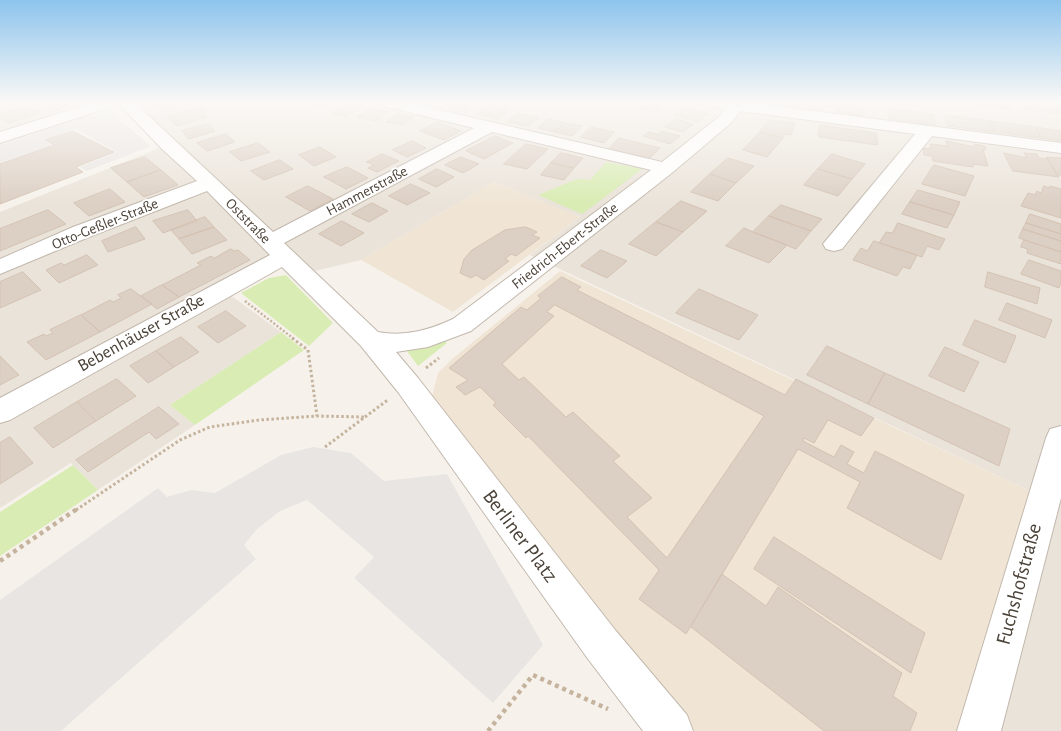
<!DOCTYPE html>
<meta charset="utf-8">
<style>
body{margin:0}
canvas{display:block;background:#f6f2eb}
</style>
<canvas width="1061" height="731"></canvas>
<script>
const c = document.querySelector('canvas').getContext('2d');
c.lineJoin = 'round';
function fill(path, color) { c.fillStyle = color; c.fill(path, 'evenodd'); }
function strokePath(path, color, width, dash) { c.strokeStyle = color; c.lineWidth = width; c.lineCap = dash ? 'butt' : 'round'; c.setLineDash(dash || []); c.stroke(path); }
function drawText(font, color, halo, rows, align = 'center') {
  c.font = font + ' "Alegreya Sans",sans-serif'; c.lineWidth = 4; c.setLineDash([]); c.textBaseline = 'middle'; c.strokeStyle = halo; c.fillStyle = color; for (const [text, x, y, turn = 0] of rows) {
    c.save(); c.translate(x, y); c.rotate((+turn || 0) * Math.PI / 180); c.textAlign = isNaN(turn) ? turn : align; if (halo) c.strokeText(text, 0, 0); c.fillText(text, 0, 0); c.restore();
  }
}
fill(new Path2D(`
 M0,103H108L0,138Z
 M126,103H1061V731H979L1043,497L530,255L580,217L494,182L361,260L302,274L284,256L222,289L281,332L170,405L195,425L98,490L71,463L0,508V212L167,145Z`), '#eae3d9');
fill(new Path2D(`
 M494,182L580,217L453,312L361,260Z
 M560,271L1043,497L979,731H671L432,396L438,373L452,359Z`), '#f0e5d5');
fill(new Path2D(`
 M606,162L642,169L582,214L538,195L577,179L590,180Z
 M286,275L333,323L309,346L241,293L269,278Z
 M281,332L304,350L195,425L170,405Z
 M445,341L447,343L418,366L407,351L410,348H424Z
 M73,465L98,490L0,556V512Z`), '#d9ecb3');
fill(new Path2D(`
 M103,114L114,115L151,146L87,171L80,167L117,152L75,129L44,140L52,145L0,163V145L81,118Z
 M313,447L351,453L384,481L447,474L543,645L493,703L354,578L374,557L307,500L280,511L257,529L244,545L256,559L61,731H0V600L158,488L167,497L191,490L215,493L281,455Z`), '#e8e5e3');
const building = new Path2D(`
 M41,103H77L55,110Z
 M153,103H184L188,106L165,112Z
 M314,103H334L328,107L310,105Z
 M344,103H355L365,105L346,117L332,113L339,110L334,109Z
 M455,103H478L466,112L448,108Z
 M642,103H656L662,104L658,112L639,109Z
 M789,103H831L830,108L823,107L822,111L788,105Z
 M837,103L863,107L864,116L837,112Z
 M960,103H1007L1010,109Z
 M1018,103H1061V114L1023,109L1022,106L1028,107L1026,104Z
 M491,104L511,108L498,119L477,114Z
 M28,106L42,113L9,123L0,118V114Z
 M201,107L207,112L202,114L207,117L177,126L167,117Z
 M686,107L708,114L697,122L675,115Z
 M371,108L389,112L376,121L357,117Z
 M887,108L933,114L936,125L889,119Z
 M399,113L414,117L402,125L386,122Z
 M518,113L539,117L528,126L507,122Z
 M945,115L990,121L994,132L948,126Z
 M549,119L565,123L555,132L538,128Z
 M676,119L693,124L683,132L665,127Z
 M769,120L795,123L791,135L786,134L783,138L760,132Z
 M990,121L1036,127L1041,138L994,132Z
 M437,122L461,131L444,140L420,131Z
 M565,123L582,126L572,136L555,132Z
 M208,124L215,131L189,139L182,131Z
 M820,125L876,133L878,145L819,137Z
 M591,127L614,132L604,143L581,137Z
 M1036,127L1061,131V141L1041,138Z
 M73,131L114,152L76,167L83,172L0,204V164L54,145L46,140Z
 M662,131L680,136L670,144L643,136L649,132L658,134Z
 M760,132L783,138L767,157L743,150Z
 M226,134L235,142L207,151L197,143Z
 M495,136L513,143L484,159L466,151Z
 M619,138L660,148L649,159L609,149Z
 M412,141L426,148L407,157L393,150Z
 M946,141L975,147L974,144L985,146L986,150H983L988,166L973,164V167L933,161L932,156L924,155L923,148L931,149L930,144L948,146Z
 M258,143L270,152L241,161L230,152Z
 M526,144L548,149L527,169L504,164Z
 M320,147L336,157L314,166L299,155Z
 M561,153L583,158L574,168L551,163Z
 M1004,153L1027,158L1024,153L1037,154L1039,158L1048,159L1059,177L1013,171Z
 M382,154L399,161L377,172L368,168L374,165L367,162Z
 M832,154L865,164L852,179L818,169Z
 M145,157L161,170L127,182L111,168Z
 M461,157L479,164L463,173L445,165Z
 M1047,157L1061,158V175H1057Z
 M728,158L754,166L736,183L710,174Z
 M280,160L293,169L264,180L251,171Z
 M551,163L574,168L564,180L541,175Z
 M934,165L974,176L965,196L922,184Z
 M347,167L368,178L346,189L324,177Z
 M437,169L454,177L436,187L419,179Z
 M818,169L852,179L838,196L804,185Z
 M161,170L178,185L144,197L127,182Z
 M710,174L736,183L718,201L691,192Z
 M411,184L430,193L407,205L389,196Z
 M308,186L333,199L310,211L286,197Z
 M1044,186L1049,188L1050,186L1061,189V218L1021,206L1028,193L1035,195L1037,191L1041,193Z
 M110,189L125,202L89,216L74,203Z
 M918,190L960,202L954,215L910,202Z
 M681,201L707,211L683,232L656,222Z
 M910,202L954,215L947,228L902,214Z
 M372,203L388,211L369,222L352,214Z
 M781,205L822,219L811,231L769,216Z
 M48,210L66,224L0,251V229Z
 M188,210L197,221L163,233L153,221Z
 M1030,214L1061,224V234L1026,223Z
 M769,216L811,231L796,249L753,232Z
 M205,217L214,227L179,239L171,230Z
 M342,221L364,233L341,246L319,234Z
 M656,222L683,232L656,256L629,244Z
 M898,223L945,239L939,250L927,246L922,257L879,243L886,232L892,233Z
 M1026,223L1061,234V241L1023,229Z
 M136,227L145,239L108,252L102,241Z
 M214,227L227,240L192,254L179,239Z
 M526,227L537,232L532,235L540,238L516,256L511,254L505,259L509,261L484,280L476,275L471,278L460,273L464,259L472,250L505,230Z
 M744,228L753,232L787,245L769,263L726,246Z
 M1023,229L1061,241V252L1019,238Z
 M1024,240L1061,252V264L1027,253L1028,249L1021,247Z
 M874,241L917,255L910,269L903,267L897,276L853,260L861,248L867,251Z
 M231,249L234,251L238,250L250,260L179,297L162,285L201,265L197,263L211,256L214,258Z
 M601,250L627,261L607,278L581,266Z
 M87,255L98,265L59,283L46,270L61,263L64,265Z
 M1029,260L1061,271V283L1059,288L1021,274Z
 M23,272L41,290L0,308V282Z
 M988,272L1040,288L1037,304L985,287Z
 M562,277L581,287L577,290L785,395L796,379L874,418L861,436L828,420L814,443L804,438L803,441L834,457L841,445L854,452L847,464L864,473L875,451L964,495L941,560L847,508L860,482L798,449L686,634L639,599L659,570L528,436L526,438L493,405L496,403L480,387L465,395L456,387L468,380L449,368L521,307L527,310L541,298L538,296ZM555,305L764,416L667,558L627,517L652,498L613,461L620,456L573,412L566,417L524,377L519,380L502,364L554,316L547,312Z
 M162,285L179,297L157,309L141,296Z
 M131,289L152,304L100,332L81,315L110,300L113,302L121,298L118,295Z
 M699,289L758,315L739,340L676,313Z
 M1007,303L1052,320L1045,338L999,320Z
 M226,311L246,326L218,343L198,327Z
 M81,315L100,332L46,360L27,342L44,334L46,336L53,333L50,330Z
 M975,320L1016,336L1005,363L963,345Z
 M181,337L199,352L174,367L156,351Z
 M827,346L885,373L868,404L807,375Z
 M945,347L979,362L964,392L929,376Z
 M156,351L174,367L148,383L130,366Z
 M0,356L19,375L0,385Z
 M885,373L1010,429L999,466L868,404Z
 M117,379L136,396L96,421L77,402Z
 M77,402L96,421L53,448L34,428Z
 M159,407L179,424L156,439L149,432L88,472L76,460Z
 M10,437L33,463L0,484V443Z
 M774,537L925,633L911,673L754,569Z
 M722,574L766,606L778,587L902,673L893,696L917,713L910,731H824L691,627Z`);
fill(building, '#dccfc3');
strokePath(building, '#d4c3b3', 1);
const minor = new Path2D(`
 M92,103H116L114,106L0,143V132Z
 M118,103H135L273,232L474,128L383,106L381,103H410L662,162L720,116L725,109L707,106L705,103H751L1061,143V153L932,136L842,249L834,251L826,249L823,244L915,134L740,111L732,122L673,172L471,331L428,347L396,352L418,378L616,631L687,715L693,731H643L588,659L398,392L361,346L282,267L10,420L0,423V398L270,255L207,191L89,237L0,274V259L73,227L197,181L162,149ZM492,132L651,170L453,319C429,330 405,337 378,332L284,243Z
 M1061,426V498L1001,731H957L1046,438L1050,429Z`);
strokePath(minor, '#c2b8ad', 2);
strokePath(new Path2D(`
 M245,301L294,339`), '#c5b39d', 2.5, [2, 2]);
strokePath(new Path2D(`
 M292,338L308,350L317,416
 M426,368L439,358
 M325,447L389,399
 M76,510L180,440L210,427L259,420L317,416L364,417`), '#c5b39d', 3, [2.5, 2.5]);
strokePath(new Path2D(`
 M0,561L77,509
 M488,731L533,675L608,709`), '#c5b39d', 4.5, [4, 4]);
fill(minor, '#fff');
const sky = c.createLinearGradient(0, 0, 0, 205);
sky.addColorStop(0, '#8dc4ed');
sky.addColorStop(0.5, '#fbf9f6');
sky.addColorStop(1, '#fbf9f600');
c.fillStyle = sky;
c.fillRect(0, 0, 1061, 205);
drawText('15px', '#4b4238', '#fff', [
 ["Hammerstraße",367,191,-28],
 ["Oststraße",248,221,45],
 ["Otto-Geßler-Straße",105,224,-22],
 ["Friedrich-Ebert-Straße",565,246,-38]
]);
drawText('18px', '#4b4238', '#fff', [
 ["Bebenhäuser Straße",141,333,-29]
]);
drawText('21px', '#4b4238', '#fff', [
 ["Berliner Platz",520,536,53],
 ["Fuchshofstraße",1019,584,-75]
]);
</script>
